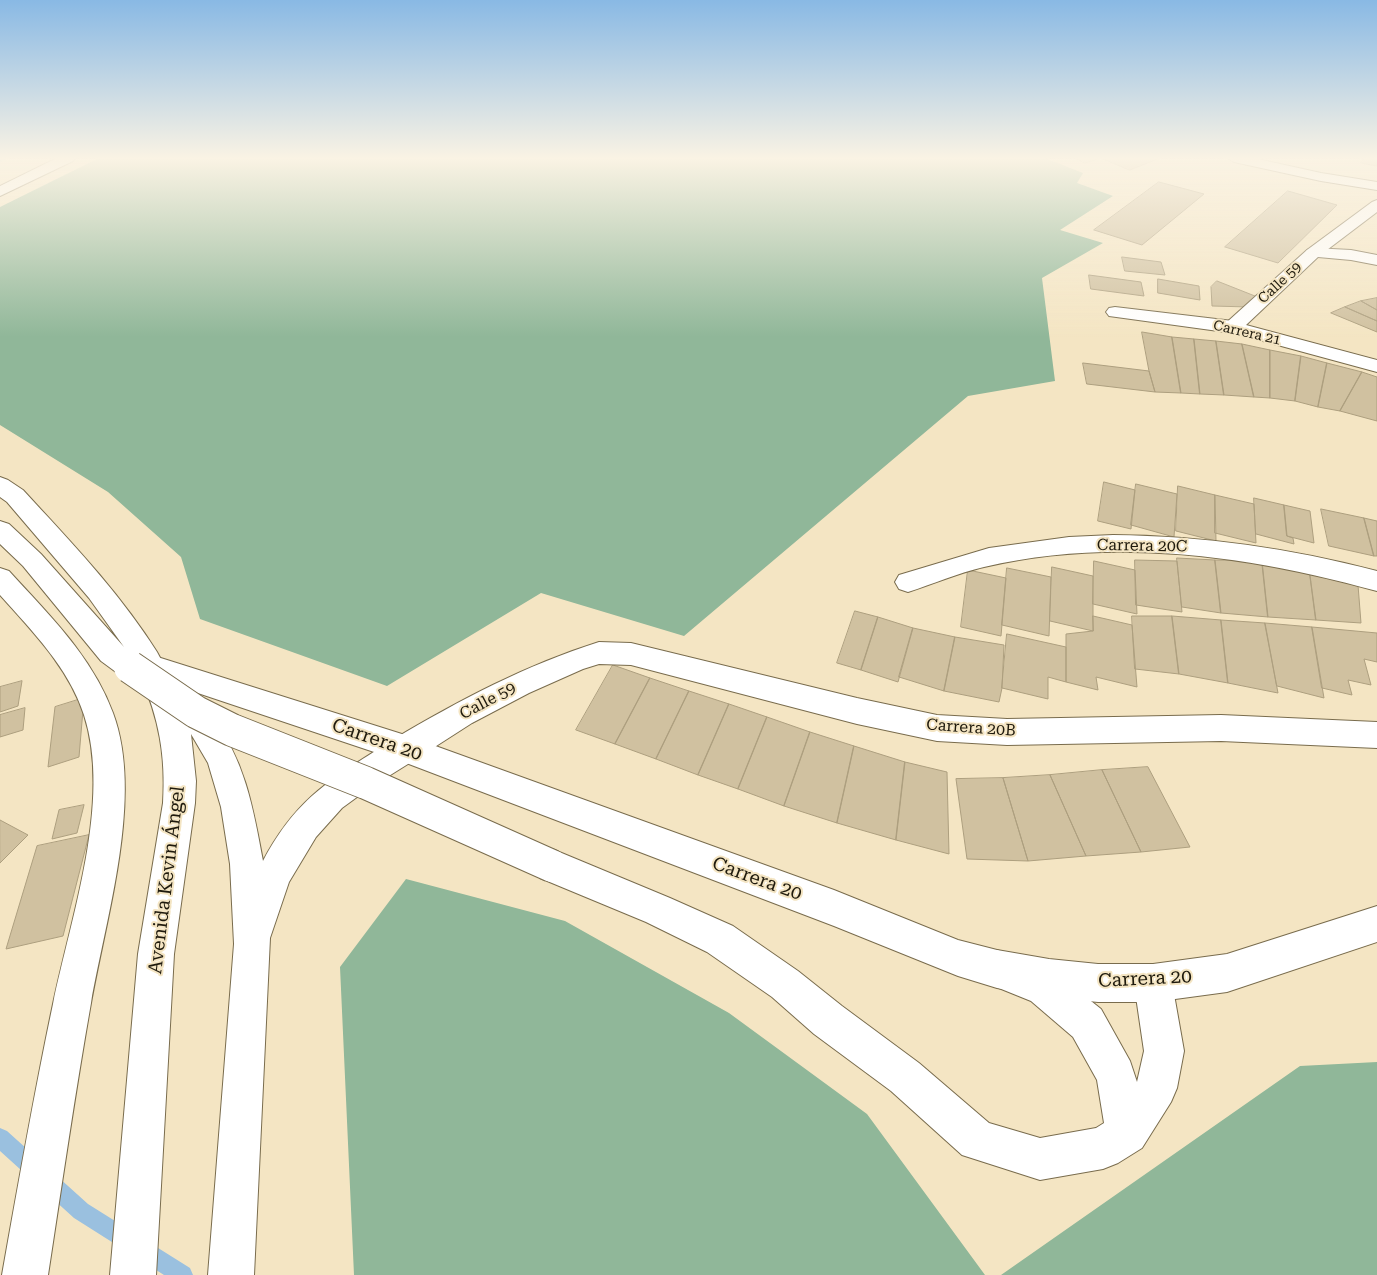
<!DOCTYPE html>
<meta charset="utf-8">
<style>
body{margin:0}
canvas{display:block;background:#f4e5c3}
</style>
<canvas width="1377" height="1275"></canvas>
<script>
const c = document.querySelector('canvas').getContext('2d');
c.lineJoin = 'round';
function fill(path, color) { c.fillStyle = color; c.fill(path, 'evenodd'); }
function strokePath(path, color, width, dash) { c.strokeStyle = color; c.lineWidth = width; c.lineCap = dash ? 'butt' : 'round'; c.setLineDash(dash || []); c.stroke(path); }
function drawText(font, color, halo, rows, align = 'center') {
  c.font = font + ' "Roboto Serif",serif'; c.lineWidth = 4; c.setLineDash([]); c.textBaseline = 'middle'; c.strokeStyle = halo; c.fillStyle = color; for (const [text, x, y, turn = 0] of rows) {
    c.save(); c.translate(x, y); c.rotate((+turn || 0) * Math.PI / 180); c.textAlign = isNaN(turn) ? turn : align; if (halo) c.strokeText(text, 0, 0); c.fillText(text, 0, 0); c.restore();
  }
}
fill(new Path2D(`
 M99,158H1045L1083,173L1077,183L1113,196L1060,230L1103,243L1042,278L1055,381L968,396L684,636L541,593L387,686L200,619L181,557L108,492L0,425V207Z
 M406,879L565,921L729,1013L867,1114L985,1275H354L340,967Z
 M1377,1062V1275H1001L1300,1066Z`), '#90b799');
fill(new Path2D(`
 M0,158H8L0,162Z
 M0,1128L7,1131L88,1204L190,1268L193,1275H164L74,1218L0,1151Z`), '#9ac0df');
const building = new Path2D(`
 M1075,158H1101L1085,163Z
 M1101,158H1160L1130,170Z
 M1365,158H1377V166L1361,163Z
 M1159,182L1204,194L1142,245L1094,230Z
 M1288,191L1337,205L1278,263L1225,247Z
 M1122,257L1161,262L1165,275L1125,271Z
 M1089,275L1141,282L1144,296L1091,289Z
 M1158,279L1199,286L1200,300L1158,293Z
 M1217,281L1260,298L1249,307L1212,306L1211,287Z
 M1377,298V310L1361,301Z
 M1361,301L1377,310V321L1345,307Z
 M1345,307L1377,321V332L1331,313Z
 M1142,332L1172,337L1181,393L1155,392L1149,371Z
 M1172,337L1194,339L1200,394L1181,393Z
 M1194,339L1216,341L1224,395L1200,394Z
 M1216,341L1242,344L1254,397L1224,395Z
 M1242,344L1270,350V398L1254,397Z
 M1270,350L1301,356L1295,401L1270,398Z
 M1301,356L1327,363L1318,407L1295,401Z
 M1083,363L1149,371L1155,392L1087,384Z
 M1327,363L1362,372L1340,411L1318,407Z
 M1362,372L1377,377V421L1340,411Z
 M1104,482L1135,490L1131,529L1098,521Z
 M1136,484L1177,494L1174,537L1131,525Z
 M1178,486L1215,495L1216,541L1176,531Z
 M1215,495L1254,504L1256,543L1215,533Z
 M1254,498L1284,505L1287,536L1293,538L1294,544L1256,534Z
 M1284,505L1310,511L1314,543L1287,536Z
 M1321,509L1364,518L1374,556L1329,546Z
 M1364,518L1377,521V556H1374Z
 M1177,558L1215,560L1221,613L1182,607Z
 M1135,560L1177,561L1182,612L1136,605Z
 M1215,560L1262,561L1268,617L1221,613Z
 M1094,561L1135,570L1137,614L1093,604Z
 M1262,561L1309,568L1316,620L1268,617Z
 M1052,567L1093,576V631L1050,621Z
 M1007,568L1051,577L1049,636L1002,625Z
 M968,570L1006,578L1001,636L961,627Z
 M1310,574L1358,585L1361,623L1316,620Z
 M855,611L878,617L861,670L837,663Z
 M1093,616L1132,625L1137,687L1096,677L1098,690L1066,682V634L1093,631Z
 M1132,616H1172L1179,674L1135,669Z
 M1172,616L1221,620L1228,683L1179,674Z
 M878,617L913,628L898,682L861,670Z
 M1221,620L1265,623L1278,693L1228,683Z
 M1265,623L1312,627L1324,698L1277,686Z
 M1312,627L1377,633V662L1364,659L1371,685L1348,680L1352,695L1322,688Z
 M913,628L955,637L944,691L899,677Z
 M1007,634L1066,647V682L1048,677V699L1002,688Z
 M955,637L1004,645L1002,688L999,702L944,691Z
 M613,665L650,678L615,744L576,730Z
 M650,678L689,691L656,759L615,744Z
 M22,681L18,706L0,712V687Z
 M689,691L729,704L698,775L656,759Z
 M84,698L79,757L48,767L55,707Z
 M729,704L767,717L738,789L698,775Z
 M25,708L23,730L0,737V715Z
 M767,717L810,732L784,806L738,789Z
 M810,732L854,746L837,823L784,806Z
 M854,746L905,762L896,840L837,823Z
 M905,762L947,772L949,854L896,840Z
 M1148,767L1190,847L1141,852L1102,770Z
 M1102,770L1141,852L1086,856L1050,775Z
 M1050,775L1086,856L1028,861L1003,778Z
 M1003,778L1028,861L967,859L956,779Z
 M84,805L77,833L52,839L59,810Z
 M0,820L28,835L0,863Z
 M89,835L63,936L6,949L37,846Z`);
fill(building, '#d0c1a0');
strokePath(building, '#ad9f7f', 1);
const minor = new Path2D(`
 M1313,248L1351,250L1377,255V265L1351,260L1307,256L1305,253L1307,250Z
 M1115,307L1233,321L1240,323L1242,327L1240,331L1233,333L1109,316L1106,312L1109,308Z
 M1113,535C1205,536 1289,548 1377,571V591C1250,556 1114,536 984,567C958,573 933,584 908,592L899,589L895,582L899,575L989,548L1069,537Z`);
const tertiary = new Path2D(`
 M1377,200V212L1319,256L1246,325L1377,360V372L1226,331L1224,327L1226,323L1307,250L1372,202Z
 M599,642L631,643L857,698L937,715L1007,719L1221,715L1377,722V748L1221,741L1007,745L937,741L857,724L631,665L599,664L583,669L529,693L472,723L416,759L405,763L394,759L390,749L394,739C460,700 526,665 599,642Z`);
const secondary = new Path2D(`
 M148,654L405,735L834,890L958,940L997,950L1049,959L1098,964H1153L1227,954L1377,906V942L1227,992L1153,1002H1098L1049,997L997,988L958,976L834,926L401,761L138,673L134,665L138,657Z`);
const primary = new Path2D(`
 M57,158H75L73,161L0,196V186Z
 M1227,158H1253L1321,173L1377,182V190L1321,181L1234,162Z
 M0,477L8,480L23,490C71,542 119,592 157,652C165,666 171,682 179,696C195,691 202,703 211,715C245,760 253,807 263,861C298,795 334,778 394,739L405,735L416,739L420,749L416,759L368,789L342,808L316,837L289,882L270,938L254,1275H208L234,944L230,864L221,807L208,763L191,734L196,781L195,803L174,954L156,1275H110L138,954L163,803C166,756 159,718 140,675L130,679L120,675L101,661L23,566L0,544V521L9,524L41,554L124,647L89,598L7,502L0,497Z
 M0,568L9,571C49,615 92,656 113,713C144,796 106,917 91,1003C75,1093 62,1184 48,1275H2C18,1185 34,1094 53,1004C71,917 112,801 84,715C69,668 32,631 0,595Z
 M552,849L670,898L733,926L798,971L842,1006L919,1063L989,1123L1040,1138L1096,1128L1104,1123L1097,1080L1073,1037L1031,1001L984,982L978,969L984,956L997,950L1057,974L1101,1009L1130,1061L1137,1082L1144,1051L1134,983L1140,970L1153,964L1166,970L1172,983L1184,1051L1177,1088L1171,1102L1142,1148L1118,1163L1103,1169L1040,1180L962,1155L891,1091L814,1034L772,997L707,952L646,922L540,878L535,866L540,854Z`);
strokePath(minor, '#796c4d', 2);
strokePath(tertiary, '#796c4d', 2);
strokePath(secondary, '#796c4d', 2);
strokePath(primary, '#796c4d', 2);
fill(minor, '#fff');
fill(tertiary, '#fff');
fill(secondary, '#fff');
fill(primary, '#fff');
const primaryBridge = new Path2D(`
 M130,667L196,712L232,730L366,783L552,866`);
strokePath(primaryBridge, '#796c4d', 34, []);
strokePath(primaryBridge, '#fff', 32);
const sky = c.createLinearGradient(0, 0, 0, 337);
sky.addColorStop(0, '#89b9e4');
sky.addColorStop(0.47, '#faf3e4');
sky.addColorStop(1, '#faf3e400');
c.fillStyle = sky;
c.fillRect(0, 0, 1377, 337);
drawText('14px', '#1f1a0d', '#f4e5c3', [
 ["Calle 59",1280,283,-43],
 ["Carrera 21",1247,333,13]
]);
drawText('16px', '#1f1a0d', '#f4e5c3', [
 ["Carrera 20C",1142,546,1],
 ["Calle 59",488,701,-28],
 ["Carrera 20B",971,728,4]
]);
drawText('19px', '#1f1a0d', '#f4e5c3', [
 ["Carrera 20",377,740,19],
 ["Carrera 20",757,879,20],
 ["Avenida Kevin Ángel",167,880,-83],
 ["Carrera 20",1145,979,-3]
]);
</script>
